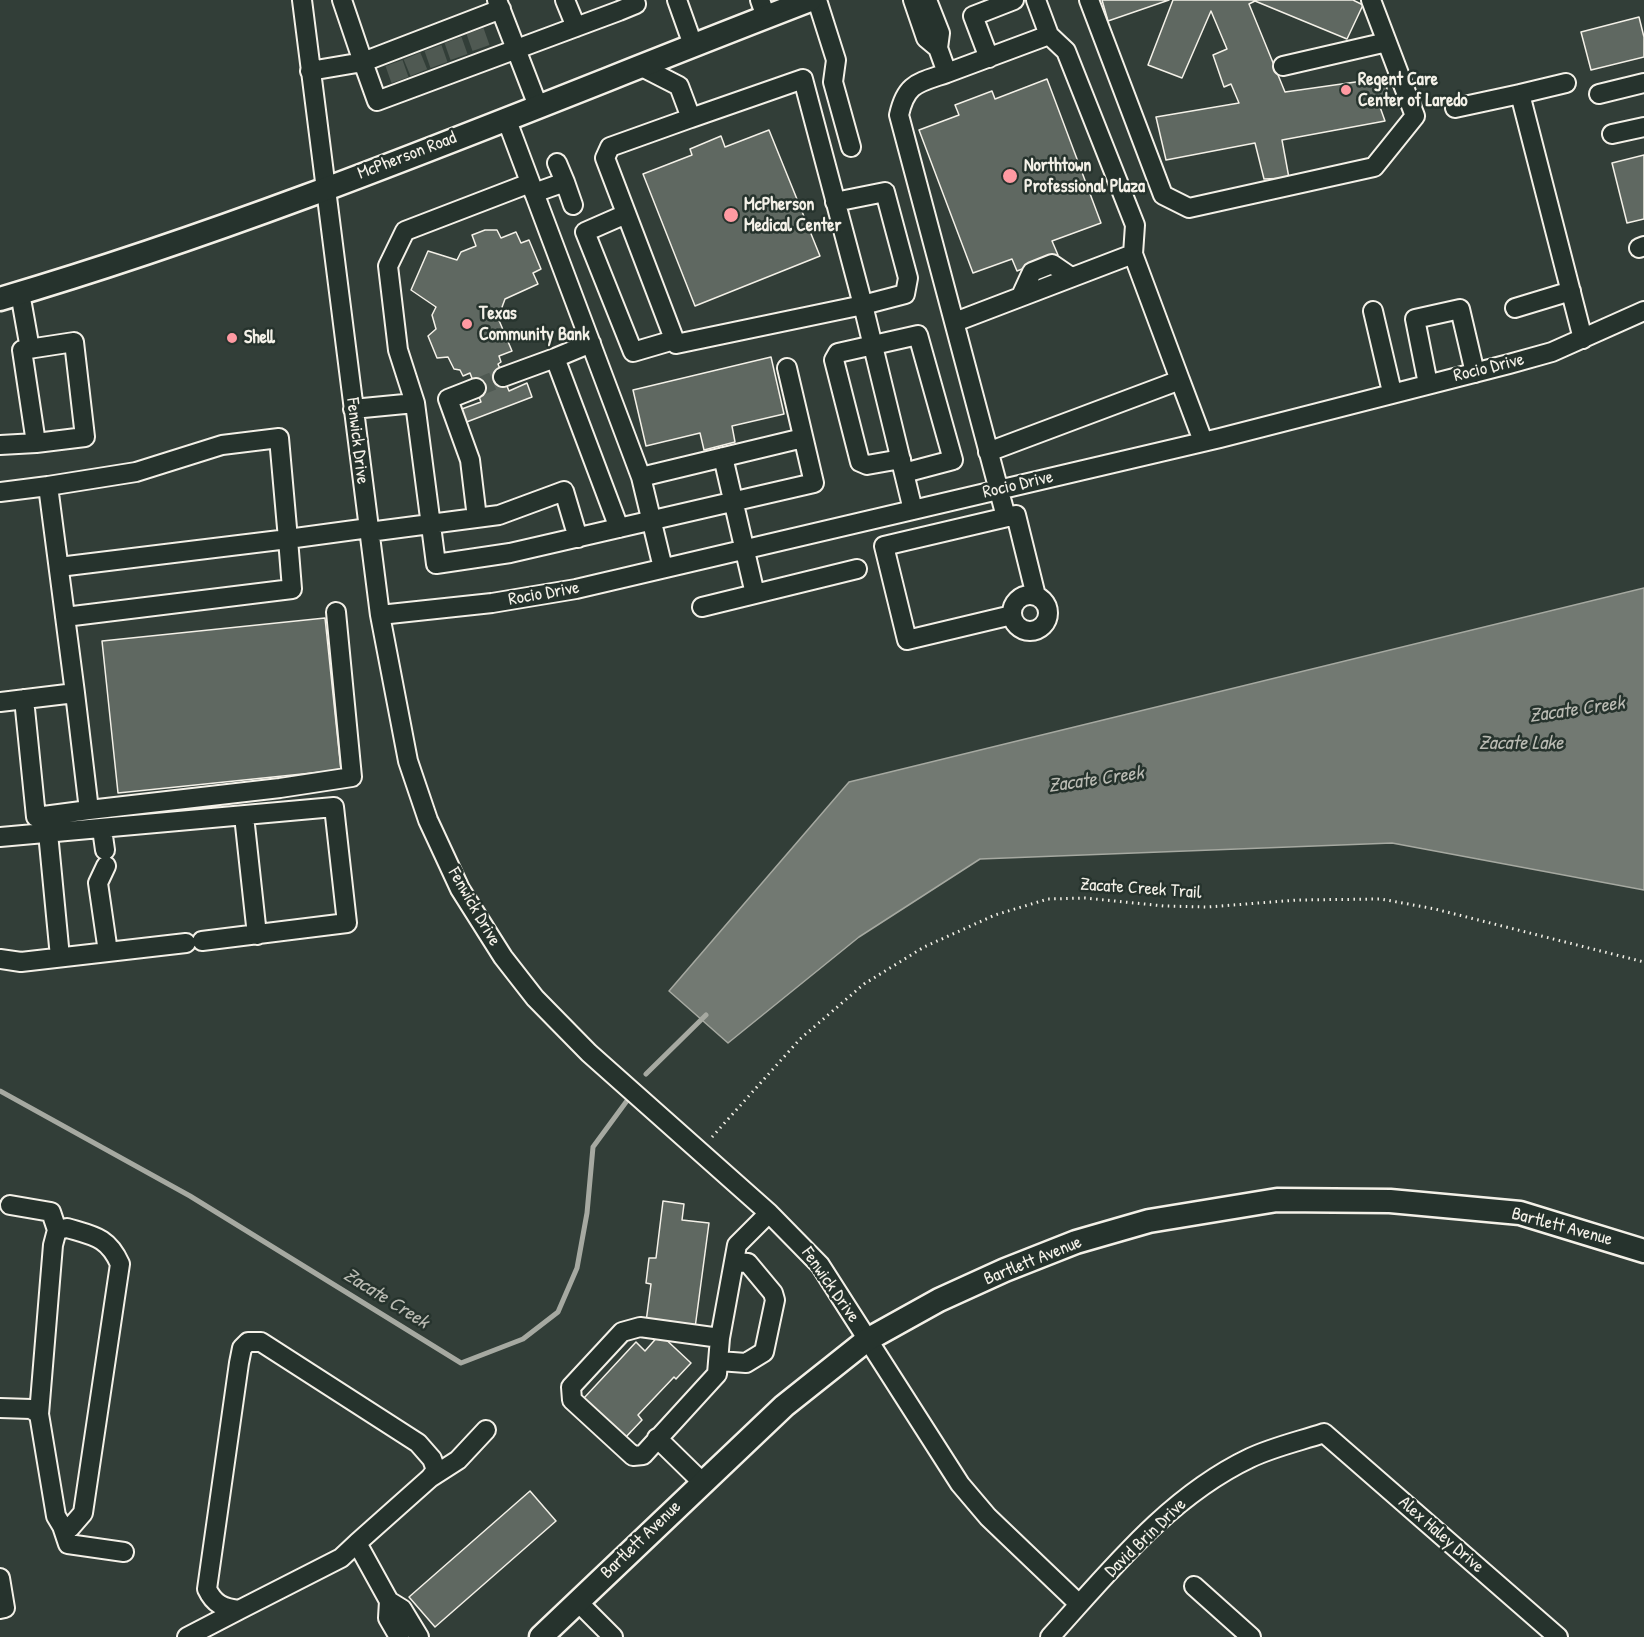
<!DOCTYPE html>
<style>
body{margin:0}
canvas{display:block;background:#323e38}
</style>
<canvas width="1644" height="1637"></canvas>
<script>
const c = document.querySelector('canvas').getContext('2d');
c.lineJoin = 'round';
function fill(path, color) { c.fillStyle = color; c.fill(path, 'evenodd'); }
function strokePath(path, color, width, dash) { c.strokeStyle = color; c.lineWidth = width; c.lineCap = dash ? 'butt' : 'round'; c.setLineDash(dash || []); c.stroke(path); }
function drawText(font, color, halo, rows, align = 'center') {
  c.font = font + ' "Patrick Hand",sans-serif'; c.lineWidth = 5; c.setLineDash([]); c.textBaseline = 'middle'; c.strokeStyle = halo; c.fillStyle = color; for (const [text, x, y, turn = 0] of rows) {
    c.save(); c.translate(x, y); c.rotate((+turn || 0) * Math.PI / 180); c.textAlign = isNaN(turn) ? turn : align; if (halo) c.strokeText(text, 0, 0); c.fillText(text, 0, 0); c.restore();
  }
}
const water = new Path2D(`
 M1644,588V890L1392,843L980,859L859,937L728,1043L669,991L849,782Z`);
fill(water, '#727972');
strokePath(water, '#a6a9a1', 1.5);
strokePath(new Path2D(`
 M646,1074L706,1015
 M0,1091L190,1196L461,1363L523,1339L558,1312L577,1268L587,1213L593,1147L629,1098`), '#a6a9a1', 5);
const building = new Path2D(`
 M1102,0H1169L1108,21Z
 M1173,0H1353L1363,5L1347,39L1255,1L1249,4L1285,92L1384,78L1392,107H1380L1385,121L1282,140L1289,178L1264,179L1255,143L1166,160L1156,117L1239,103L1231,84L1224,87L1213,55L1227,49L1211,11L1182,78L1148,65Z
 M1639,17L1644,37V57L1591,70L1581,32Z
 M1047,79L1101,223L1052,241L1058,255L1017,271L1012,259L973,273L919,130L959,115L955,105L992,91L995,99Z
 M769,130L820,256L695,306L643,174L692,155L690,149L721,136L725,147Z
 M1644,155V219L1627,223L1612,163Z
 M485,230H497L501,238L516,232L521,243L529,240L541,269L533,273L538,284L505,299L498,318L512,351L499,356L501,362L498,364L509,391L527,383L532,397L464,423L459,410L481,402L470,373L463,376L460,370L454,369L448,357L437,358L428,336L436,329L432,315L436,307L411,290L428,251L457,260L461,252L476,246L472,235Z
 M771,357L784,414L732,426L735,442L704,450L700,433L646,446L633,390Z
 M325,618L341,770L118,793L102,641Z
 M663,1201L684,1204L682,1220L709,1223L695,1328L646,1322L651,1284L646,1283L649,1258H656Z
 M660,1334L691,1363L676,1379L674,1377L638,1415L642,1420L625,1438L584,1398L636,1342L645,1351Z
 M530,1491L556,1521L435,1627L409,1597Z`);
fill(building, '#5f6861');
strokePath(building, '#f4f1e8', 1.5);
strokePath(new Path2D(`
 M475,31L481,48
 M453,40L459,57
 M433,48L439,65
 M412,56L419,73
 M394,63L400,80
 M476,388L503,377`), '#4f5952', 18, [18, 9]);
const minor = new Path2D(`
 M302,0L380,615L408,761L428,820L460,889L503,957L535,998L589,1053L769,1213L820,1265L960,1484L988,1517L1079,1604
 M497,0L538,106
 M565,0L576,27
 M677,0L693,45
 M760,0L766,17
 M817,0L836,60L833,82L851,147
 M913,0L926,38L938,48L940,33L927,0
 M1036,0L1049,35L1066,51L1135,225L1133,254
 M1089,0L1163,195L1189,208L1374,167L1415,116L1371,0
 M501,9L363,62L377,101L619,11L636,4L634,0
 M938,48L947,73C918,83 906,83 899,115L1006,517
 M989,58L973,16L1014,0
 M640,66L679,86L691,118L610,147L605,158L676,344L863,305L803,79L691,118
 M1283,66L1387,42
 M310,71L363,62L342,0
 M947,73L1049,35
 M1566,83L1520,94L1583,339
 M1599,94L1644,83
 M1455,108L1520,94
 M506,118L641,477L663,568
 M1612,134L1644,127
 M557,163L565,182
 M530,183L405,231L388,266L398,350L415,403L436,564L510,553L814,483L787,368
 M534,193L565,182L573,205
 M835,202L885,192L908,278L905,294L863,305L913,510
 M626,214L585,232L633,352L674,340
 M1639,248L1644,246
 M20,293L30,349
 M1021,296L1032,272L1052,264L1071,277
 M1515,308L1571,291
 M1373,311L1392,392
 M955,322L1133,254L1180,380L988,452
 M591,343L555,358L619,528
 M503,377L555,358
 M1180,380L1203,441
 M1428,384L1415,319L1460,309L1475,373
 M476,388L448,399L470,460L477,518
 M353,409L415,403
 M0,445L36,443L22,350L74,342L85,437L36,443
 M723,457L755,594
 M901,459L867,465L860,462L834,360L838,353L918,335L953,460L904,473
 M641,477L803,438
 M48,486L136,472L222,445L279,438L288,539L59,567
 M0,492L48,486L75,693
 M369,532L499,515L564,491L578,538
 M1012 613a18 18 0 1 1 36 0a18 18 0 1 1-36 0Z
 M702,607L857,569
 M380,615L492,603L576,589L1220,438L1509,364L1552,352L1644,311
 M1012,615L907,640L884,546L1016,515L1036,596
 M65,617L292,589L288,539L369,528
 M24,699L36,817L89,810
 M0,702L75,693L89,810L280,788L352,777L336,612
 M244,816L257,935
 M102,829L105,850
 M48,833L60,957
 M0,837L334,807L347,923L202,941
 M106,866L98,883L108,952
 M0,959L21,962L186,943
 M10,1205L51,1212L57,1230
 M67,1228C94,1236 108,1237 120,1264L83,1513L70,1528L62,1526L56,1516L39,1414L53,1245L57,1230Z
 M720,1338L640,1327L622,1332L571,1387L572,1400L633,1456L643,1455L717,1374L720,1338L737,1245L769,1213
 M719,1361L746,1363L764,1352L775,1300L773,1293L748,1263L734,1262
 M0,1408L31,1409L39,1414
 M657,1438L702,1482
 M430,1478L458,1460L486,1430
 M62,1526L68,1544L124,1552
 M357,1543L341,1558L239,1610C223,1608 214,1604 207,1589L239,1363L242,1348L248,1342H261L418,1443L432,1459L436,1470L430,1478L357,1543L389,1601L402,1609L419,1637
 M0,1578L5,1608L0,1609
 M1194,1586L1251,1637
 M389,1601L388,1618L399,1637
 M578,1602L613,1637
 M187,1637L239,1610
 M1050,1637C1110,1571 1168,1497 1250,1458C1273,1447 1300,1441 1324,1433L1558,1637`);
const major = new Path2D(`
 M0,299C276,218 542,103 810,0
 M541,1637L784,1406L867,1340L939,1300L1005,1270L1076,1242L1149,1221L1277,1200L1390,1201L1520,1213L1644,1251`);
strokePath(minor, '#f4f1e8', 22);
strokePath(major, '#f4f1e8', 27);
strokePath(new Path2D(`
 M712,1137L800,1039L864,984L924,947L995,915L1048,899L1085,898L1164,906L1208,907L1297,900L1381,899L1435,909L1644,962`), '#f4f1e8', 3, [1.5, 4.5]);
strokePath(minor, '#26332d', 18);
strokePath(major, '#26332d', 22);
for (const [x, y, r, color] of [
 [1346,90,6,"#ff9aa2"],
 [1010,176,8,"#ff9aa2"],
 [731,215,8,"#ff9aa2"],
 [467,324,6,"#ff9aa2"],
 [232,338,6,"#ff9aa2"]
]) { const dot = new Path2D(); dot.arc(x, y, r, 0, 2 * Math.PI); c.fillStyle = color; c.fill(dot); strokePath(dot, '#26332d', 2); }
drawText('bold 18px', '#f4f1e8', '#26332d', [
 ["Regent Care",1358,80],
 ["Center of Laredo",1358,101],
 ["Northtown",1024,166],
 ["Professional Plaza",1024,187],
 ["McPherson",744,205],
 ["Medical Center",744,226],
 ["Texas",479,314],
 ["Community Bank",479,335],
 ["Shell",244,338]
], 'left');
drawText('18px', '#f4f1e8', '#26332d', [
 ["McPherson Road",407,156,-21],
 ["Rocio Drive",1489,368,-14],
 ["Fenwick Drive",357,441,83],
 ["Rocio Drive",1018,485,-13],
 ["Rocio Drive",544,594,-10],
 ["Zacate Creek Trail",1141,889,4],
 ["Fenwick Drive",474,907,60],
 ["Bartlett Avenue",1562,1227,15],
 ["Bartlett Avenue",1033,1261,-22],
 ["Fenwick Drive",830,1285,55],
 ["Alex Haley Drive",1441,1535,41],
 ["David Brin Drive",1146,1538,-44],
 ["Bartlett Avenue",641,1540,-44]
]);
drawText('italic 20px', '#babbb3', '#26332d', [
 ["Zacate Creek",1577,710,-8],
 ["Zacate Lake",1521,744],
 ["Zacate Creek",1096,780,-8],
 ["Zacate Creek",386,1299,32]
]);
</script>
